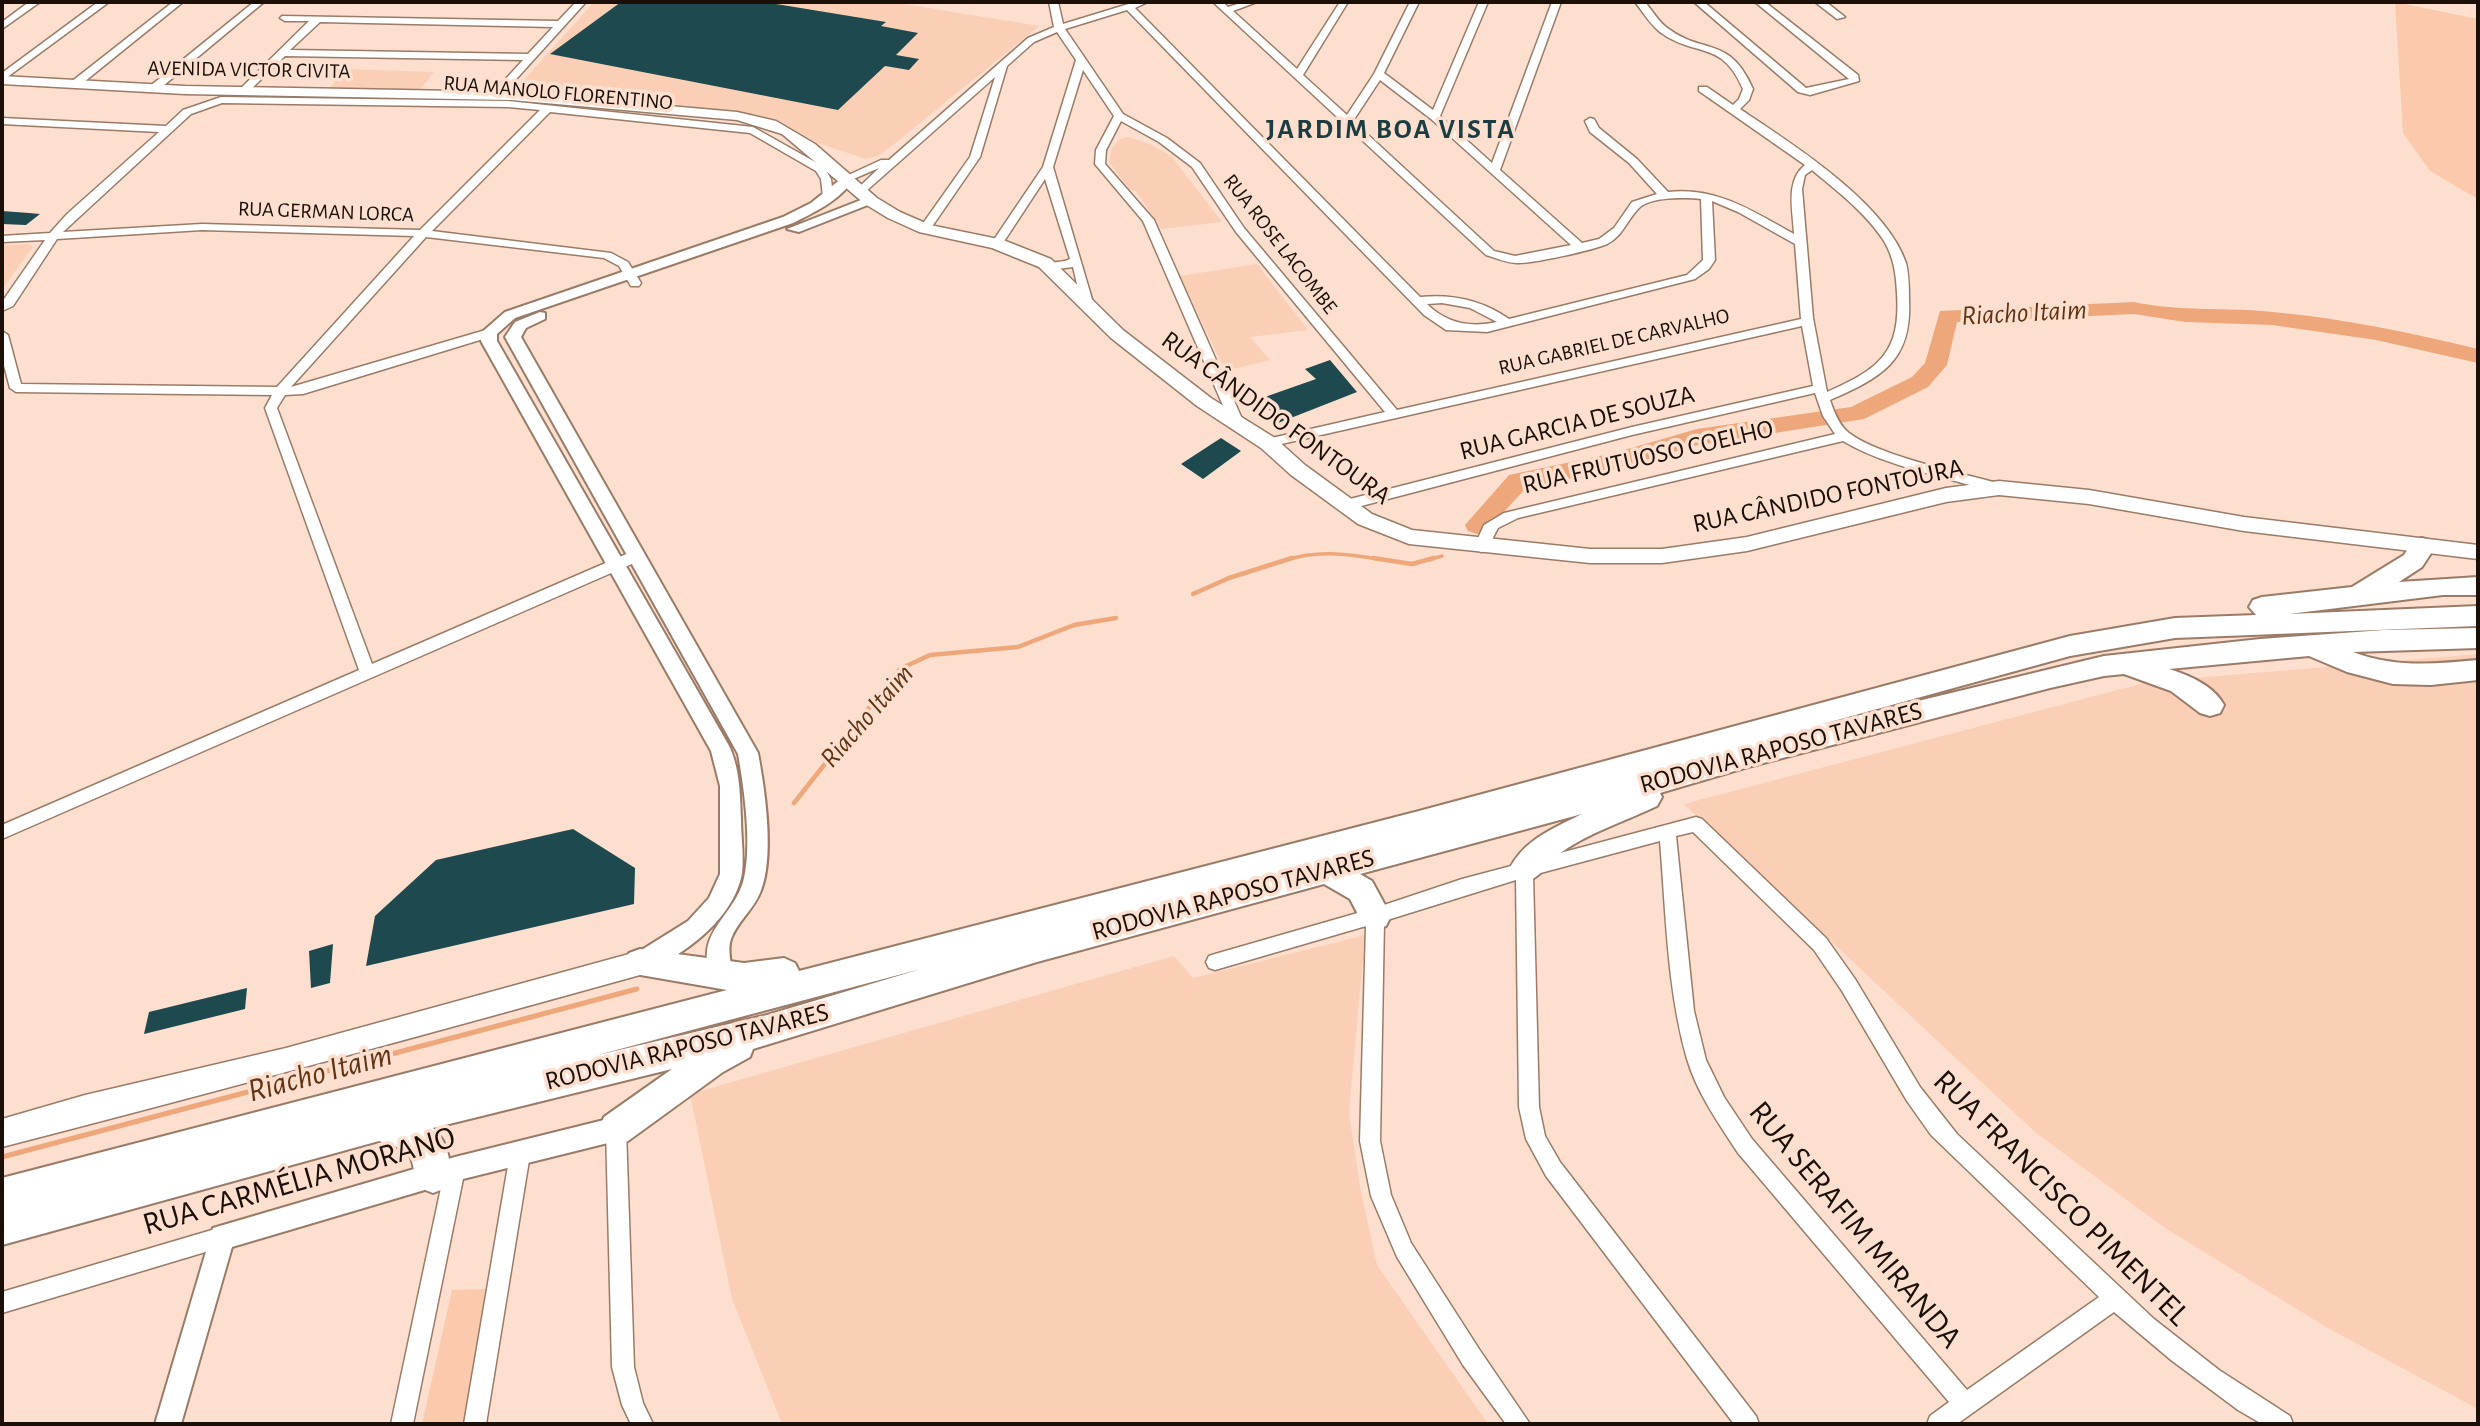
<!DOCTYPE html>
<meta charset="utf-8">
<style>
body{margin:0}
#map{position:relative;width:2480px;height:1426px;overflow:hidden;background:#fcdfce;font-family:"Alegreya Sans",sans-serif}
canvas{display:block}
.frame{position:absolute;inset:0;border:4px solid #1b0f08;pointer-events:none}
</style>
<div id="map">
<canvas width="2480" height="1426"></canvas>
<div class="frame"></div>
</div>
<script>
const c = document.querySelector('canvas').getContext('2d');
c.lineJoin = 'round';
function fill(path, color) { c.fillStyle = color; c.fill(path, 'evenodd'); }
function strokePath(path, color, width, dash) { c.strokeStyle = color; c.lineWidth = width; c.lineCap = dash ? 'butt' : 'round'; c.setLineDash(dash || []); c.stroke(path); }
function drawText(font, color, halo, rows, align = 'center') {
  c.font = font + ' "Alegreya Sans",sans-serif'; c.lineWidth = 7; c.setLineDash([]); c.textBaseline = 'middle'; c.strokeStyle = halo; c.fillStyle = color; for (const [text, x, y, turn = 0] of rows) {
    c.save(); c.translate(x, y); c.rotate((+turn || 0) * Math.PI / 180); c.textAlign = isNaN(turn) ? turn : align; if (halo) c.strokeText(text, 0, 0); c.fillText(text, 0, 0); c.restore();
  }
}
fill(new Path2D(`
 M594,2H892L1039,26L898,141L878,156L866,159L815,142L774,118L659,102L515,90Z
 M345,69L434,72L420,90L329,89Z
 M1128,137L1150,144L1172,157L1222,222L1161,229L1136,191L1129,189L1109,162L1112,148L1120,139Z
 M29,244L33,247L2,289V245Z
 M1257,264L1308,330L1250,337L1270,360L1225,371L1180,276Z
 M2478,654V1409L2326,1327L2165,1228L2036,1133L1684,804L2148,682Z
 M1365,935L1349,1113L1360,1187L1377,1265L1488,1424H782L732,1299L690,1094L1174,956L1193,978Z`), '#facfb6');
fill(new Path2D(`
 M2395,2L2478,19V199L2430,171L2403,133Z
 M1327,118L1336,126L1280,142L1271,133Z
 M489,1289L464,1424H422L452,1290Z`), '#fbcaad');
strokePath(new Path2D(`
 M1287,560C1320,549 1350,555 1385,560
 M1428,560L1442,556`), '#eea77b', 3.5);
strokePath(new Path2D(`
 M1373,558L1412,564L1434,558
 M1193,594L1229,578L1292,558
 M794,803L900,669L930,655L1018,647L1074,625L1116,618`), '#eea77b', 4.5);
strokePath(new Path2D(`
 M2,1157L637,989`), '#eea77b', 5);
fill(new Path2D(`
 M2134,302C2180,312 2226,307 2273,312C2342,318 2411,333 2478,349V363L2376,340L2272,325L2185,322L2134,314L1957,322L1947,365L1928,387L1864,419L1698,445L1615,469L1526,488L1486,531L1477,534L1468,531L1465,525L1509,475L1614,453L1697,429L1851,407L1912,377L1925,363L1940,311Z`), '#eea77b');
fill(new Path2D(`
 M621,2H764L886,22L881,26L918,33L896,55L919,59L909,70L885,66L838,110L550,54Z
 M2,211L29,213L40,214L26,225L2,224Z
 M1330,360L1357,392L1278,423L1262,398L1316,379L1305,369Z
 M1221,438L1241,451L1203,479L1181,464Z
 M573,829L635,868L634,904L366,966L375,916L436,860Z
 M333,944L330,983L311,988L309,951Z
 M247,988L245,1009L144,1034L149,1012Z`), '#1e494f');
const minor = new Path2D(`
 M29,2H40L2,29V22Z
 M98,2H109L2,81V73Z
 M173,2H183L79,86H71V82Z
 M254,2H264L157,91H149V87Z
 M576,2H586L500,97L491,95L523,60L285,56L246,94L237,92L309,21H285L280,18L282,16L558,21ZM320,22L553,27L528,54L290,50Z
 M1049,2H1058L1063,24L1135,2H1148L1135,8L1420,297C1453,294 1482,300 1509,319L1687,275L1703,260L1701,199C1685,197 1650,197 1639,208C1627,220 1623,236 1607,244C1593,250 1532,264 1517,263C1507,263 1496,258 1486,255L1213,2H1223L1228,7L1244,2H1257L1233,11L1297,69L1340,2H1348L1303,75L1347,115L1374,74L1410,2H1419L1384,73L1433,110L1479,2H1488L1440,116L1492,163L1552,2H1561L1500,170L1582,243L1599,239L1614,228L1632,202L1657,194L1629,163L1590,132L1585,121L1590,118L1594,119L1599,128L1637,159L1668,192C1718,187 1752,211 1794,234C1793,210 1785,181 1805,165L1699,91V87H1707L1733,105L1739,99L1743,89C1722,39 1695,58 1660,32C1650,24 1643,12 1635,2H1645C1652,10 1658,21 1666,27C1703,56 1729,34 1753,89L1749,100L1740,109C1791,143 1886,203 1906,263C1909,275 1909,289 1909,301C1912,362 1880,378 1830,400C1834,412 1839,425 1849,433C1881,457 1963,473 2004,485L2006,488L1999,493C1952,479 1884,466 1843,441L1518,518L1498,528L1486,551L1481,552L1474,547L1484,525L1504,513L1835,434L1823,416L1815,393L1632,435L1346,510L1341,508L1339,505L1341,502L1346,500L1632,427L1813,386L1802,326L1268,447L1263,446V440L1385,412L1236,232L1192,167L1159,142L1121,121L1106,150L1105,164L1154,220L1243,421L1241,424H1231L1143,221L1095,164L1096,150L1114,116L1083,70L1053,167L1094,306L1088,310L1082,306L1073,267L1049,270L1043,266C1050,260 1061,264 1070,259L1045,179L1001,246L991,244L1043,167L1076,60L1057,32L1034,42L1007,66L980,157L929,231L919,229L970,157L995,77L864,193L855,191L879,168L851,180L842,178L881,160H889L1028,38L1054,27ZM1127,10L1424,315L1446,330L1487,332L1695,279L1709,269L1715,260L1712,201L1738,212L1795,244L1801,319L1397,410L1244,228L1200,163L1167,138L1123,114L1065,29ZM1380,80L1431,119L1571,245L1515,256L1494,251L1353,121ZM1812,170C1837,191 1866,213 1884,241C1894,258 1896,274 1897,293C1901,353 1879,369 1827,392L1813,318L1802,189L1805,175ZM1442,303L1470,308L1497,322C1470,328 1446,323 1427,304Z
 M1694,2H1704L1806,88L1849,79L1755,2H1765L1858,75L1859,81L1810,95L1798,92Z
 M1815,2H1826L1845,17L1837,19Z
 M221,97L508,101L753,127L824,167L831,179L833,195L823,197L821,179L816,171L750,133L550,112L432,231L611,253L628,262L641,283L639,286H631L619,266L604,258L426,237L291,387L489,329L495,333L493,336L303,394L285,395L277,408L372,664L631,552H641L643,556L641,560L2,839V825L359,670L265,408L272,395L16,392L10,388L2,358V331L8,335L21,384L277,387L414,236L202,230L57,239L13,306L2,311V302L45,240L2,242V236L50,233L67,214L159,132L2,124V118L166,126L183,110ZM222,103L508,107L540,110L420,230L202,224L63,232L191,114Z
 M1696,817L1702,819L1826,938L1855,979L1920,1087L1957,1134L2154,1319L2219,1370L2290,1416L2293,1424H2262L2238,1410L2171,1360L2114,1312L1957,1424H1927L1930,1416L1949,1402L1738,1153C1719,1124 1697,1093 1687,1059C1667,989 1666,913 1660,841L1533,875L1539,1107L1545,1136L1560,1162L1756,1416L1759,1424H1734L1546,1176L1526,1139L1519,1107L1516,880L1384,921L1380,1141L1391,1195L1411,1243L1479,1349L1530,1424H1506L1463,1365L1397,1257L1371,1196L1360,1141L1366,926L1215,970L1209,968L1206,962L1209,956L1215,954L1375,908L1462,879ZM1693,832L1814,950L1842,991L1907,1101L1931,1135L2099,1297L1967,1390L1752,1139L1724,1097L1706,1060L1694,1011L1676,836Z
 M616,1119L623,1122L626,1129L634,1367L643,1403L653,1424H631L622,1405L612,1367L606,1129L609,1122Z
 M520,1144L527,1147L530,1154L486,1424H464L510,1154L513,1147Z
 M455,1159L462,1162L465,1169L413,1424H391L445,1169L448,1162Z
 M222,1227L229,1230L232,1237L229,1244L222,1247L2,1313V1292Z`);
const tertiary = new Path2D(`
 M847,174L854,178C841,200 815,212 793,223L515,318L497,334V341L728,744C740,767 740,794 741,819C741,836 744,856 742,873C734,920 681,958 640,973L632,970L629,963L632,956L688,921L709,898L720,874V786L711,751L481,341V333L505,312L783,217L811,203Z
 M866,198L878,201L799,232L787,229Z
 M540,312L545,313V319L526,328L521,337L758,753C765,790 775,858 760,893C753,910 737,922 731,939C726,953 735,968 729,981L721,984L713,981C691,932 735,918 744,878C752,844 744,788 738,754L505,337L515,322Z
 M616,1117L624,1121L628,1129L624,1137L616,1141L455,1181L232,1247L181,1424H155L213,1228L455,1157Z`);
const secondary = new Path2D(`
 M2,76L185,86L511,92L737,112L776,121L815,144L877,198L900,212L930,225L1003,240L1051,259L1123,330L1211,398L1275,438L1305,465L1372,514L1412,530L1590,549H1662L1747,537L1946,488L1999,481L2089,490L2244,517L2478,545V559L2244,531L2089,504L1999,495L1946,502L1747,551L1662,563H1590L1409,544L1358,524L1291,475L1261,448L1197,406L1111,338L1039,267L992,248L919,232L888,218L865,204L782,134L737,120L511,100L185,94L2,84Z
 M640,951L649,955L653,963L649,971L640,975C428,1034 215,1092 2,1147V1119L85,1095L286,1048Z`);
const motorway = new Path2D(`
 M2422,538L2431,541L2435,547L2422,567L2399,582L2478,577V595H2443L2289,614L2478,606V626L2175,638L2070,656L1819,725L2104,656L2260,639L2384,630L2478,628V648L2353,652C2394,668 2435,664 2478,660V680L2431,685L2393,684L2347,672L2309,656L2169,669C2189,675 2214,686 2224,705L2220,713L2210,716L2200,713L2171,691L2124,674L2104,676L2050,688L1748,767L1660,793L1662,797L1657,806C1628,820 1588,833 1562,852C1544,864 1538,888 1513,879L1509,870C1523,840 1554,828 1582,814L1360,874L1372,881L1391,916L1386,926L1375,930L1364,926L1350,899L1324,884L1037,962L753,1049L750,1057L723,1072L628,1141L616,1146L604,1141L599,1129L604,1117L672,1069L433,1128C449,1143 454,1168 446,1188L433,1193L420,1188C406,1152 421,1154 379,1141L2,1245V1178L727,990L629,973L624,963L629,953L640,949L744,963L784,958L795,963L799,971L1419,811L2070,636L2175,618L2256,615L2249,607L2253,600L2262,597L2352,587L2404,555L2413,541ZM921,969L767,1015L594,1056Z`);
strokePath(minor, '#9a7b67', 3);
strokePath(tertiary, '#9a7b67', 4);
strokePath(secondary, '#9a7b67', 3);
strokePath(motorway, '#9a7b67', 4);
fill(minor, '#fff');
fill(tertiary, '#fff');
fill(secondary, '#fff');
fill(motorway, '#fff');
drawText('21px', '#1b0f08', '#fcdfce', [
 ["AVENIDA VICTOR CIVITA",249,70,1],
 ["RUA MANOLO FLORENTINO",558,93,5],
 ["RUA GERMAN LORCA",326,212,2],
 ["RUA ROSE LACOMBE",1280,244,52],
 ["RUA GABRIEL DE CARVALHO",1614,342,-13]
]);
drawText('26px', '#1b0f08', '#fcdfce', [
 ["RUA CÂNDIDO FONTOURA",1276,418,36],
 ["RUA GARCIA DE SOUZA",1577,423,-14],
 ["RUA FRUTUOSO COELHO",1648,457,-13],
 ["RUA CÂNDIDO FONTOURA",1828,496,-12],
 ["RODOVIA RAPOSO TAVARES",1781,748,-15],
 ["RODOVIA RAPOSO TAVARES",1233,895,-15],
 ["RODOVIA RAPOSO TAVARES",687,1047,-14]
]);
c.letterSpacing = '2px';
drawText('bold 28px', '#1b3d41', '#fcdfce', [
 ["JARDIM BOA VISTA",1391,130]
]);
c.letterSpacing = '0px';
drawText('italic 28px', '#623413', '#fcdfce', [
 ["Riacho Itaim",2024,313,-3],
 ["Riacho Itaim",867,716,-49]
]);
drawText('32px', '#1b0f08', '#fcdfce', [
 ["RUA CARMÉLIA MORANO",299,1181,-16],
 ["RUA FRANCISCO PIMENTEL",2061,1198,45],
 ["RUA SERAFIM MIRANDA",1855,1225,50]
]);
drawText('italic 33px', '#623413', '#fcdfce', [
 ["Riacho Itaim",320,1073,-15]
]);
</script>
